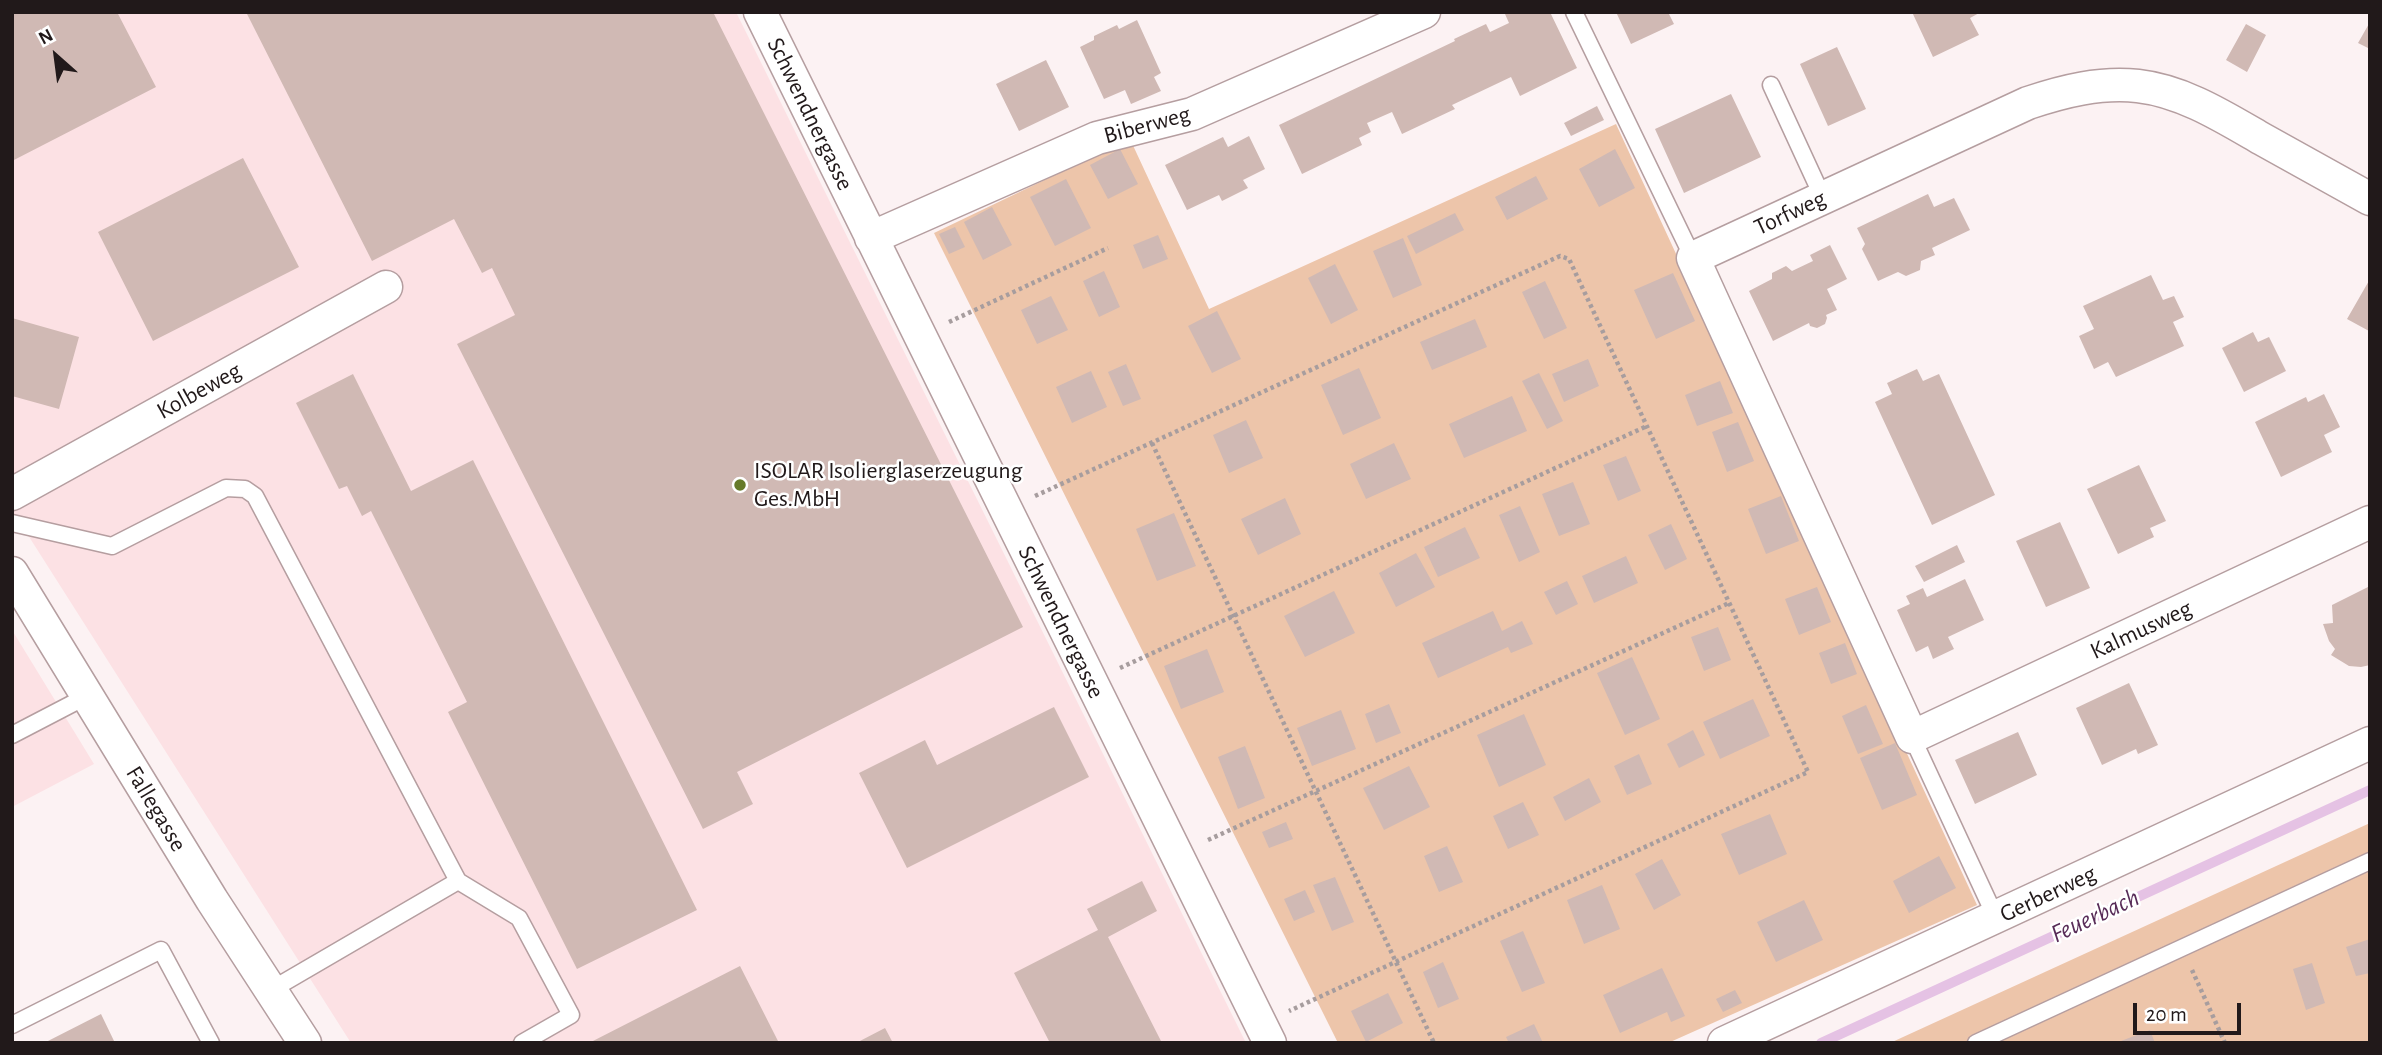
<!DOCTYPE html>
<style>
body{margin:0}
#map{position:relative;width:2382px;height:1055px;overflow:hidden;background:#fcf2f3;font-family:"Alegreya Sans",sans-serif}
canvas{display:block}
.frame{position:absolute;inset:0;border:14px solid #21191a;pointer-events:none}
.north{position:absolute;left:21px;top:21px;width:70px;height:70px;-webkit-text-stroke:5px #fff;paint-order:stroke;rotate:332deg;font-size:19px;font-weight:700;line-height:28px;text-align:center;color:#21191a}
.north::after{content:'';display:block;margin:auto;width:24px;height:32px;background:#21191a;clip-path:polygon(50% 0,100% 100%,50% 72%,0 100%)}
.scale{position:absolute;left:2133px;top:1003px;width:108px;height:32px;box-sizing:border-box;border:4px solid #21191a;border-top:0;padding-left:9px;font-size:21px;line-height:24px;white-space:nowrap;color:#21191a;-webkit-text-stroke:5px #fff;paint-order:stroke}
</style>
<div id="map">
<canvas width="2382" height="1055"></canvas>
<div class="frame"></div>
<div class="north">N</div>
<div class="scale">20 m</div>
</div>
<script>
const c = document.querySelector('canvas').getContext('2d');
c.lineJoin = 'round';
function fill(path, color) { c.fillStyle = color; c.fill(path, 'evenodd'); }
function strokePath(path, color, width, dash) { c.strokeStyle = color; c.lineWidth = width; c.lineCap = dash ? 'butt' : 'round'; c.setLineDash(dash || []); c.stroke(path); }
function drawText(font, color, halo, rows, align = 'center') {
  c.font = font + ' "Alegreya Sans",sans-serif'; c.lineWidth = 5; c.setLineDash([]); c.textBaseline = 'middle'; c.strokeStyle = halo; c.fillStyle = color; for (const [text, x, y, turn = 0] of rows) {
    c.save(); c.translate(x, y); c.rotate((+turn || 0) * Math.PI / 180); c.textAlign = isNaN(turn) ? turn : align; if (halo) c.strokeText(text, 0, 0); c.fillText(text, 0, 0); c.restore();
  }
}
fill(new Path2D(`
 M12,12H736L1246,1043H351L12,510Z
 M12,630L94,764L12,807Z`), '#fce1e4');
fill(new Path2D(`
 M1616,124L1977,905L1668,1043H1338L934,233L1130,139L1209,309Z
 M2370,823V1043H1890Z`), '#edc5aa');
strokePath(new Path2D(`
 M1821,1043L2370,790`), '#e5c2e4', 10);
fill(new Path2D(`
 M12,12H117L156,87L12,161Z
 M246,12H713L1023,627L737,772L753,804L703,829L457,344L515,315L492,268L482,273L454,219L372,261Z
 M1509,12H1550L1577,68L1520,96L1511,77L1452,105L1455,109L1402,134L1392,112L1367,123L1371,132L1359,138L1362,145L1302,174L1279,125L1455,41L1454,39L1486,24L1490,32L1509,23L1505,14Z
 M1616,12H1668L1674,24L1631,44Z
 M1912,12H1981L1970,18L1979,35L1933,57Z
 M1137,20L1161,73L1154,77L1161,91L1131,104L1125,90L1104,99L1080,47L1094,40V36L1117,25L1119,29Z
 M2370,22V49L2358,43Z
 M2246,24L2266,35L2247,72L2226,60Z
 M1837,47L1866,109L1828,126L1800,64Z
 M1046,60L1069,107L1019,131L996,84Z
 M1731,94L1761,157L1684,193L1655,129Z
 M1597,106L1604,120L1571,136L1564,123Z
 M1249,136L1265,169L1243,180L1248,188L1222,201L1219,195L1187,210L1165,165L1223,137L1228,147Z
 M1120,149L1138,184L1108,199L1090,165Z
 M1615,149L1635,188L1599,207L1579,169Z
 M243,158L299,267L153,341L98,232Z
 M1536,176L1548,199L1507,220L1495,197Z
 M1066,179L1091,228L1055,246L1030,197Z
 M1928,194L1934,207L1954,198L1970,230L1932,248L1935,255L1921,261L1920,270L1906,276L1898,272L1878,281L1862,249L1865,244L1857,228Z
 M992,207L1012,245L983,260L964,222Z
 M1455,213L1464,230L1416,254L1407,236Z
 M955,227L965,247L949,254L939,234Z
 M1158,235L1168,259L1143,269L1133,245Z
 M1403,238L1422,285L1393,298L1373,251Z
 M1830,245L1847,279L1827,289L1837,310L1826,315L1827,318L1825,324L1817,328L1810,326L1809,323L1773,341L1749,291L1772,279V273L1786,266L1792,271L1813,261L1810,255Z
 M1335,264L1358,310L1331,324L1308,278Z
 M1104,271L1120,307L1099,317L1083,281Z
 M1673,273L1695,321L1656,339L1634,290Z
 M2151,275L2163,300L2174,296L2184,317L2173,322L2184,346L2116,377L2108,362L2094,369L2079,336L2094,329L2083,306Z
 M2370,279V329L2369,331L2347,319Z
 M1545,281L1567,328L1544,339L1522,292Z
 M1051,296L1068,330L1037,344L1021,310Z
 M1217,311L1241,359L1212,373L1188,326Z
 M12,318L79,337L59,409L12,396Z
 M1475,319L1487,347L1432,370L1420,342Z
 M2253,332L2258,342L2269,337L2286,371L2244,392L2222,348Z
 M1588,359L1599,386L1564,402L1552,374Z
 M1126,364L1141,399L1123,406L1108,372Z
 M1359,368L1381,418L1343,435L1321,385Z
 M1917,369L1923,381L1939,374L1995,495L1932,525L1875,402L1892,394L1887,383Z
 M1091,371L1107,407L1072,423L1056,387Z
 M1539,373L1563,421L1547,429L1522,381Z
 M353,374L411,491L473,460L697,910L577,969L448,712L467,702L371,511L362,516L347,486L339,489L296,403Z
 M1720,381L1733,413L1697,426L1685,395Z
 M2324,394L2340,427L2324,435L2332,452L2281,477L2255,422L2306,397L2308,402Z
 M1512,396L1527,431L1464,458L1449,424Z
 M1246,420L1263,458L1229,473L1213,435Z
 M1738,422L1754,461L1727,472L1712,432Z
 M1394,443L1411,479L1366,499L1350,464Z
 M1626,456L1641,491L1618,501L1603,465Z
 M2139,465L2166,521L2150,528L2154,537L2118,554L2087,489Z
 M1573,482L1590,524L1559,536L1542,494Z
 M1781,496L1799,541L1766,554L1748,509Z
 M1285,498L1301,534L1258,555L1241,519Z
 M1520,506L1540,552L1519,562L1499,515Z
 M1174,513L1196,566L1157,581L1136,529Z
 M2060,522L2090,588L2046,607L2016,541Z
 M1671,524L1687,559L1665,570L1648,535Z
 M1465,527L1480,558L1438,577L1424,547Z
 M1957,545L1965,562L1924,582L1915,566Z
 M1416,553L1435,587L1396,607L1379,573Z
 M1626,556L1638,583L1594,603L1582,576Z
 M1965,579L1984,620L1948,637L1954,649L1933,659L1928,646L1916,652L1897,610L1910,604L1906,596L1923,588L1927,597Z
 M1567,581L1578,604L1556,615L1544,592Z
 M2370,586V665L2361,667L2349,666L2331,655L2335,649L2329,641L2323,624L2333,623L2332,605Z
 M1817,587L1831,622L1799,635L1785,599Z
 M1334,591L1355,633L1305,657L1284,616Z
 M1493,611L1502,631L1522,621L1533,644L1511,653L1508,647L1438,678L1422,643Z
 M1718,627L1731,660L1704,671L1691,637Z
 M1845,643L1857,674L1831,684L1819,653Z
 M1207,649L1224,692L1181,709L1164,666Z
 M1632,657L1660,719L1625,735L1597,673Z
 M2129,683L2158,745L2138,754L2136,749L2102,765L2076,708Z
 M1753,699L1770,736L1720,759L1703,722Z
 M1389,704L1401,733L1376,743L1365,714Z
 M1866,705L1883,744L1858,754L1842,716Z
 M1054,707L1089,777L907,868L859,773L925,740L937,765Z
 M1341,710L1356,749L1312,766L1297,728Z
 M1524,714L1546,765L1499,787L1477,735Z
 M1693,730L1705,755L1679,768L1667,744Z
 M2018,732L2037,775L1975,804L1955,760Z
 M1895,743L1917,795L1882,810L1860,758Z
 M1245,746L1265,798L1238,809L1218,757Z
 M1639,754L1652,784L1627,795L1614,766Z
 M1409,766L1430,807L1384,830L1363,788Z
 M1589,778L1601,802L1565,821L1553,797Z
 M1523,802L1539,835L1508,849L1493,816Z
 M1770,814L1787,854L1739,875L1721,834Z
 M1286,822L1293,839L1269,848L1262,832Z
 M1447,846L1463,882L1439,892L1424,856Z
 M1939,856L1956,888L1909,913L1893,881Z
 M1662,859L1681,895L1654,910L1635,874Z
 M1335,877L1354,922L1332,931L1313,885Z
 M1142,881L1157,911L1108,937L1162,1043H1050L1014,973L1098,930L1087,909Z
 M1602,885L1620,929L1584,944L1567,900Z
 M1305,890L1315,912L1294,921L1284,899Z
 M1804,900L1823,940L1776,962L1757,922Z
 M1523,931L1545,983L1522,992L1500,941Z
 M2370,939V973L2356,976L2346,947Z
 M1443,962L1459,999L1438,1008L1423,972Z
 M2312,963L2325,1003L2306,1010L2293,969Z
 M740,966L779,1043H589Z
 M1662,968L1685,1016L1671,1022L1667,1012L1620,1033L1603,995Z
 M1735,990L1742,1003L1723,1012L1716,999Z
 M1388,993L1403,1023L1366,1042L1351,1011Z
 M101,1014L115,1043H44Z
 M1534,1024L1543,1043H1509L1506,1037Z
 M885,1028L893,1043H856Z
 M2150,1030L2155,1043H2122L2121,1041Z`), '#d0b9b4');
const lane = new Path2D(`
 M1574,12L1693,258
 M1771,85L1823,198
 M12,523L112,546L226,488L245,489L255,496L458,881L519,918L571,1015L522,1043
 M12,735L87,696
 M1912,737L1996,918
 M271,990L458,881
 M12,1025L161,950L211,1043
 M1976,1043L2370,861`);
const street = new Path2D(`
 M760,12L1270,1043
 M2370,199C2334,179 2298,159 2262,139C2224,117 2183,91 2138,86C2100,82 2064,91 2028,103L1693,258L1912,737L2370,522
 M871,238L1097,138L1192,114L1424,12
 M12,494L386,287
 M12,573L212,900L305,1043
 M1724,1043L2370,743`);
strokePath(lane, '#b59ea0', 19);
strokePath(street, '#b59ea0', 35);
strokePath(new Path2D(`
 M949,322L1108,248
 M1152,443L1434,1043
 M1035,496L1560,256L1569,259L1808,772L1289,1011
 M1120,668L1647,426
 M1208,840L1729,603
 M2192,970L2225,1043`), '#a79d9e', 4.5, [3.5, 3.5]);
strokePath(lane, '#fff', 16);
strokePath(street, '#fff', 32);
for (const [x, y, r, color] of [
 [740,485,7,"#667a29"]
]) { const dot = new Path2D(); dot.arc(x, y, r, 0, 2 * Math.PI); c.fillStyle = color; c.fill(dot); strokePath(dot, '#fff', 2.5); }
drawText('24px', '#21191a', '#fff', [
 ["Schwendnergasse",810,114,64],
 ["Biberweg",1147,125,-15],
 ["Torfweg",1790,213,-25],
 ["Kolbeweg",199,391,-29],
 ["Schwendnergasse",1061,622,64],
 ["Kalmusweg",2141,630,-25],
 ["Fallegasse",156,809,59],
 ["Gerberweg",2048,894,-25]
]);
drawText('24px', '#21191a', '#fff', [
 ["ISOLAR Isolierglaserzeugung",754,471],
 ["Ges.MbH",754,499]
], 'left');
drawText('italic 26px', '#582c58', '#fff', [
 ["Feuerbach",2095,916,-25]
]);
</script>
